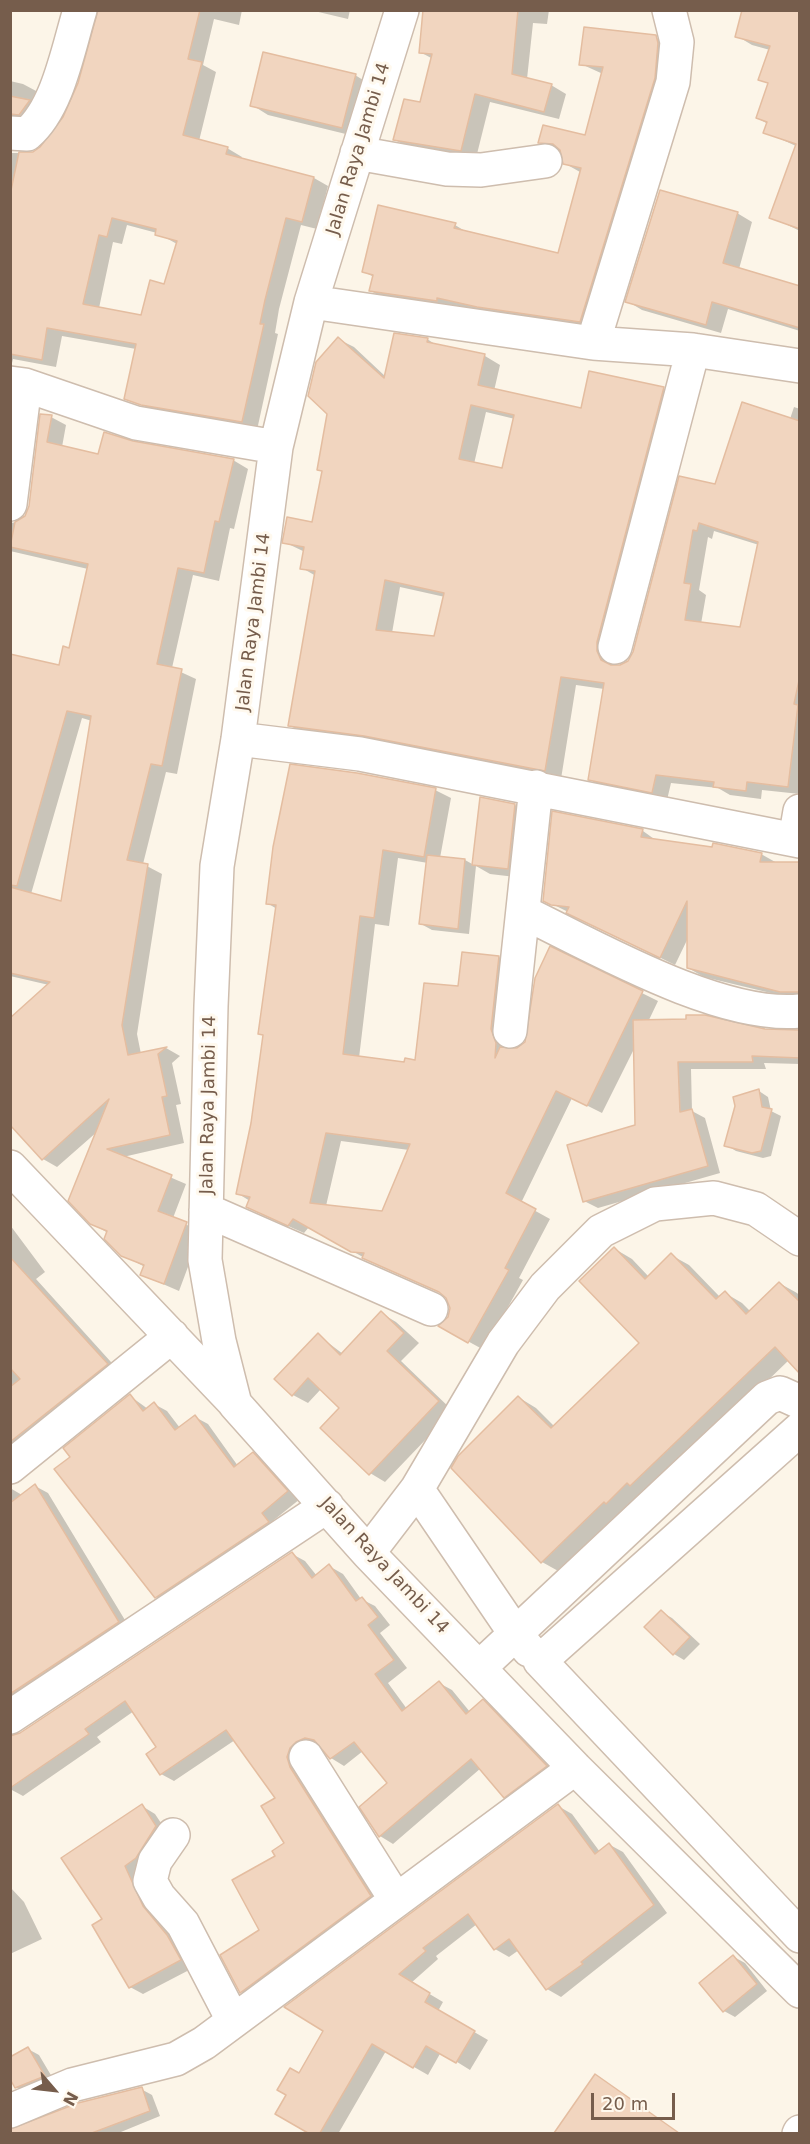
<!DOCTYPE html>
<style>
body{margin:0}
#map{position:relative;width:810px;height:2144px;overflow:hidden;background:#fcf5e8;font-family:"DejaVu Sans",sans-serif}
canvas{display:block}
.frame{position:absolute;inset:0;border:12px solid #765d4c;pointer-events:none}
.north{position:absolute;left:24px;top:2060px;width:60px;height:60px;-webkit-text-stroke:4px #fff9ee;paint-order:stroke;rotate:118deg;font-size:16px;font-weight:700;line-height:24px;text-align:center;color:#765d4c}
.north::after{content:'';display:block;margin:auto;width:21px;height:27px;background:#765d4c;clip-path:polygon(50% 0,100% 100%,50% 72%,0 100%)}
.scale{position:absolute;left:591px;top:2093px;width:84px;height:27px;box-sizing:border-box;border:3px solid #765d4c;border-top:0;padding-left:8px;font-size:18px;line-height:21px;white-space:nowrap;color:#765d4c;-webkit-text-stroke:4px #fff9ee;paint-order:stroke}
</style>
<div id="map">
<canvas width="810" height="2144"></canvas>
<div class="frame"></div>
<div class="north">N</div>
<div class="scale">20 m</div>
</div>
<script>
const c = document.querySelector('canvas').getContext('2d');
c.lineJoin = 'round';
function fill(path, color) { c.fillStyle = color; c.fill(path, 'evenodd'); }
function strokePath(path, color, width, dash) { c.strokeStyle = color; c.lineWidth = width; c.lineCap = dash ? 'butt' : 'round'; c.setLineDash(dash || []); c.stroke(path); }
function drawText(font, color, halo, rows, align = 'center') {
  c.font = font + ' "DejaVu Sans",sans-serif'; c.lineWidth = 6; c.setLineDash([]); c.textBaseline = 'middle'; c.strokeStyle = halo; c.fillStyle = color; for (const [text, x, y, turn = 0] of rows) {
    c.save(); c.translate(x, y); c.rotate((+turn || 0) * Math.PI / 180); c.textAlign = isNaN(turn) ? turn : align; if (halo) c.strokeText(text, 0, 0); c.fillText(text, 0, 0); c.restore();
  }
}
fill(new Path2D(`
 M100,10H242L239,25L214,19L203,65L216,72L199,141L227,148L242,157L241,159L314,178L328,186L317,229L301,225L279,309L275,333L278,334L257,430L157,412L126,398L136,349L62,336L56,367L13,359L10,371V153H35L52,137L64,120L80,83ZM127,225L157,233L177,244L165,286L142,316L99,308L113,242L122,244Z
 M310,10H350L348,19Z
 M424,10H549L547,24L533,23L527,79L551,85L566,94L559,119L490,102L476,158L410,148L395,140L422,104L433,59L420,52Z
 M800,10V231L771,217L796,146L765,132L768,124L757,118L769,84L760,79L770,50L752,45L737,36Z
 M655,37L671,46L596,330L494,315L453,306L452,309L386,300L371,291L374,277L364,272L455,225L470,234L559,255L580,172L564,163L562,152L556,151L540,142L586,137L603,74L581,64Z
 M355,75L371,85L358,137L268,115L252,105Z
 M10,81L23,84L38,92L36,105L10,129Z
 M737,213L752,222L739,269L798,287L800,284V331L728,309L721,333L642,310L627,301Z
 M338,339L354,347L386,377L427,339L438,346L485,356L500,365L494,391L582,410L663,388L679,397L612,661L615,667L629,662L635,652L680,478L716,486L790,419L794,407L800,409V794L762,790L761,799L730,795L718,788L671,783L667,800L604,788L589,779L604,689L576,685L561,779L304,734L289,725L316,576L302,568L305,552L284,542L313,524L324,472L319,469ZM486,412L515,419L503,470L474,464ZM714,531L759,545L741,628L701,624L706,595L699,590L708,537L712,539ZM400,587L445,597L436,638L392,633Z
 M51,417L66,425L62,447L99,455L132,443L233,460L248,469L234,529L230,528L219,581L193,575L172,668L196,679L177,774L166,772L143,864L162,874L137,1034L141,1054L166,1048L180,1056L172,1063L181,1104L176,1105L184,1143L123,1157L186,1184L173,1218L201,1232L179,1291L142,1275L145,1267L122,1255L108,1233L91,1223L98,1131L57,1167L43,1159L49,985L10,976V656L60,667L71,650L88,569L10,551V523L18,522L26,517L30,507ZM82,718L92,721L63,903L31,894Z
 M435,790L451,798L440,858L465,860L474,865L482,799L515,805L531,815L524,878L490,874L476,866L469,934L432,930L421,924L428,863L398,858L389,926L375,924L359,1058L405,1064L417,1061L459,988L499,957L514,966L506,1039L510,1049L518,1050L527,1042L551,948L658,1001L648,1022L800,1031V1064L764,1063L766,1069H691L692,1111L705,1118L720,1173L598,1208L584,1201L637,1126L635,1047L602,1113L572,1098L521,1203L550,1219L519,1278L523,1280L484,1350L440,1326L449,1318L451,1307L445,1295L379,1266L309,1227L304,1233L263,1215L248,1207L250,1201L237,1193L253,1123L264,1036L260,1033L277,909L267,903ZM341,1141L409,1150L383,1212L326,1206Z
 M643,831L657,841L761,854L777,863H800V1000L704,977L688,968V938L675,965L544,900Z
 M759,1091L768,1097L771,1111L781,1116L771,1156L763,1158L736,1151L726,1145Z
 M10,1225L45,1272L36,1279L120,1372L10,1461Z
 M615,1249L632,1259L649,1277L671,1255L689,1265L720,1297L725,1293L742,1303L750,1311L779,1283L797,1293L800,1296V1372L789,1360L649,1495L560,1572L542,1562L518,1397L536,1408L555,1427L641,1343Z
 M381,1313L396,1322L419,1343L401,1361L453,1411L385,1482L370,1473L341,1408L321,1389L308,1403L293,1395L318,1335L343,1354Z
 M130,1396L148,1409L154,1404L167,1411L180,1428L195,1417L208,1424L238,1466L253,1454L266,1461L300,1499L274,1520L281,1530L168,1604L156,1597L72,1457Z
 M35,1486L48,1493L131,1630L10,1711V1488L22,1495Z
 M292,1554L305,1561L317,1576L329,1566L343,1574L361,1599L375,1606L390,1625L380,1633L407,1668L388,1683L407,1709L439,1683L452,1690L470,1712L483,1701L496,1709L559,1774L518,1804L505,1796L481,1768L393,1844L380,1836L389,1783L363,1751L344,1766L331,1758L319,1745L309,1749L384,1904L254,1999L241,1992L261,1930L277,1856L286,1843L277,1798L235,1740L174,1781L161,1774L158,1747L134,1711L97,1737L101,1742L23,1796L10,1789V1737L21,1734Z
 M661,1612L672,1618L700,1644L684,1660L674,1654Z
 M142,1806L155,1814L169,1835L150,1865L181,1944L193,1968L143,1994L130,1987L104,1920Z
 M558,1806L572,1814L600,1852L610,1845L623,1852L667,1913L561,1997L547,1989L519,1950L509,1957L495,1949L477,1924L436,1956L438,1959L411,1983L443,2002L438,2011L488,2040L470,2070L441,2052L428,2075L386,2051L338,2134H311L277,2114L299,2075Z
 M10,1887L24,1902L42,1939L10,1954Z
 M734,1957L745,1963L767,1991L735,2017L724,2011Z
 M28,2049L39,2055L55,2082L28,2094L16,2087Z
 M596,2076L612,2086L679,2134H559L557,2132Z
 M141,2089L152,2095L160,2116L116,2134H10V2130Z`), '#0003');
const building = new Path2D(`
 M98,10H200L188,59L202,62L183,135L228,147L226,154L314,177L302,222L286,218L265,300L260,324H264L242,422L141,405L124,399L136,344L47,328L42,360L10,354V195L19,152H33L40,147L63,117L78,83ZM112,218L156,229L155,235L177,241L164,284L150,280L141,315L83,304L99,235L107,237Z
 M423,10H518L512,74L552,84L544,112L475,94L461,151L393,140L404,99L420,102L432,54L419,53Z
 M742,10H800V229L769,218L796,144L763,133L767,122L756,118L768,83L758,80L770,46L735,37Z
 M584,27L656,35L658,43L655,78L580,322L477,307L437,298V301L369,291L373,275L362,272L378,205L456,223L454,228L558,253L581,168L563,164L560,150L553,144L538,143L543,125L585,135L603,67L579,65Z
 M263,52L356,74L342,128L250,106Z
 M10,96L30,100L19,115L10,114Z
 M660,190L738,212L723,263L800,286V328L712,302L706,325L625,302Z
 M394,333L428,338L427,342L485,354L478,385L581,408L589,371L664,387L597,642V651L601,660L611,665H620L628,661L633,652L679,476L715,484L742,402L800,421V676L794,704L798,705L788,787L747,782L746,791L713,787L714,782L656,775L652,793L588,780L604,683L561,677L545,771L364,736L288,726L315,571L300,569L304,547L282,543L287,517L312,522L322,471L317,470L327,414L308,396L316,362L338,337L384,378ZM471,405L514,415L502,468L459,459ZM699,523L758,542L740,627L685,620L691,584L684,583L693,530L697,531ZM385,580L444,593L434,636L376,630Z
 M40,414L52,415L47,442L98,454L104,432L133,441L234,459L219,522L215,521L204,573L178,568L157,664L182,669L162,766L151,764L127,860L148,864L122,1025L128,1055L167,1047L158,1054L167,1096L162,1097L170,1135L107,1149L172,1175L158,1211L187,1222L164,1284L140,1275L144,1265L121,1256L104,1239L107,1231L90,1224L68,1201L109,1099L42,1160L10,1125V1018L50,982L10,973V887L61,901L91,716L67,711L17,886L10,885V654L59,665L63,646L69,648L88,564L10,547L15,522L25,516L29,506Z
 M290,764L357,773L436,788L424,857L383,850L374,918L360,916L343,1054L404,1062L405,1058L415,1060L424,983L458,986L462,952L499,956L491,1029L496,1043L495,1058L500,1047L517,1048L525,1042L535,978L550,946L643,991L587,1106L556,1091L506,1193L536,1209L505,1268L509,1270L468,1343L438,1326L448,1317L450,1308L446,1298L439,1292L362,1258L364,1253L351,1252L293,1219L288,1226L246,1207L250,1197L236,1194L251,1123L263,1035L258,1034L276,905L266,904L273,847ZM326,1133L410,1144L382,1211L310,1203Z
 M480,797L515,804L508,869L472,865Z
 M552,811L643,829L641,837L712,847L713,843L762,853L760,862H800V992H780L687,968V901L660,958L566,913L569,907L551,905L543,901Z
 M427,855L465,859L458,929L419,924Z
 M686,1015H705L765,1029L800,1030V1058L752,1056L753,1062H678L680,1112L692,1109L708,1166L583,1202L567,1145L635,1125L633,1020L686,1019Z
 M759,1089L762,1107L772,1109L761,1151L752,1153L724,1146L735,1106L733,1097Z
 M614,1247L645,1279L671,1253L716,1299L725,1291L746,1314L779,1282L800,1302V1374L775,1347L630,1486L627,1483L606,1504L604,1502L541,1563L451,1468L458,1456L518,1396L551,1428L639,1343L579,1281Z
 M10,1257L108,1364L10,1442V1387L20,1379L10,1368Z
 M381,1311L404,1333L387,1351L439,1401L369,1475L320,1428L339,1408L308,1378L292,1396L274,1379L318,1333L340,1355Z
 M130,1394L143,1411L154,1402L175,1430L195,1415L234,1467L253,1452L288,1491L262,1513L269,1522L155,1598L54,1469L70,1457L63,1448Z
 M35,1484L119,1622L10,1694V1503Z
 M292,1552L312,1578L329,1564L356,1601L362,1597L378,1617L368,1625L394,1660L375,1674L402,1711L439,1681L466,1714L483,1699L547,1766L504,1798L471,1759L379,1837L359,1807L387,1783L354,1742L330,1759L314,1740L305,1738L296,1742L290,1748L287,1757L290,1767L371,1896L240,1993L220,1955L259,1930L232,1880L275,1856L272,1851L284,1843L261,1806L275,1798L226,1730L160,1775L146,1754L156,1747L125,1701L85,1729L89,1734L10,1788V1736L20,1733Z
 M661,1610L690,1637L673,1655L644,1627Z
 M142,1804L156,1826L136,1858L125,1866L143,1906L167,1935L181,1960L129,1988L92,1925L102,1919L61,1858Z
 M558,1804L595,1854L609,1843L654,1905L581,1962L583,1964L546,1990L509,1939L494,1950L468,1914L423,1948L426,1951L399,1974L430,1993L425,2002L475,2031L456,2063L426,2046L413,2068L372,2044L320,2133H308L275,2114L286,2095L277,2090L290,2068L299,2073L323,2031L284,2007Z
 M733,1955L757,1984L723,2012L699,1983Z
 M28,2047L45,2076L15,2088L10,2079V2057Z
 M595,2074L679,2133H554Z
 M142,2087L150,2111L92,2133H10V2129L78,2103Z`);
fill(building, '#f1d5bf');
strokePath(building, '#e4bda0', 1.5);
const minor = new Path2D(`
 M402,10L311,302L276,447L238,739L217,866L211,1006L205,1260L219,1341L235,1404L368,1553L575,1768L800,1991
 M10,133L27,134C58,108 68,49 80,10
 M357,153L447,169L481,170L545,161
 M311,302L593,343L693,350L800,366
 M593,343L673,82L677,42L669,10
 M10,383L25,385L136,423L276,447
 M10,504L25,385
 M615,647L693,350
 M238,739L360,754L800,841
 M795,840L800,811
 M523,912C595,947 720,1019 800,1011
 M510,1031L536,787
 M10,1167L232,1400
 M206,1210L431,1309
 M800,1429L540,1661L800,1936
 M10,1467L172,1336
 M417,1489L515,1633L529,1650
 M368,1553L417,1489L503,1343L545,1287L601,1231L655,1204L714,1198L756,1209L800,1239
 M480,1667L767,1398L780,1393L800,1402
 M10,1717L327,1506
 M306,1757L396,1900
 M173,1835L155,1861L150,1881L159,1897L183,1924L233,2020
 M10,2111L72,2085L176,2059L204,2043L575,1768
 M799,2134L800,2132`);
strokePath(minor, '#cebdae', 36);
strokePath(minor, '#fff', 33);
drawText('18px', '#765d4c', '#fff9ee', [
 ["Jalan Raya Jambi 14",359,149,-73],
 ["Jalan Raya Jambi 14",254,622,-83],
 ["Jalan Raya Jambi 14",209,1105,-89],
 ["Jalan Raya Jambi 14",384,1566,47]
]);
</script>
